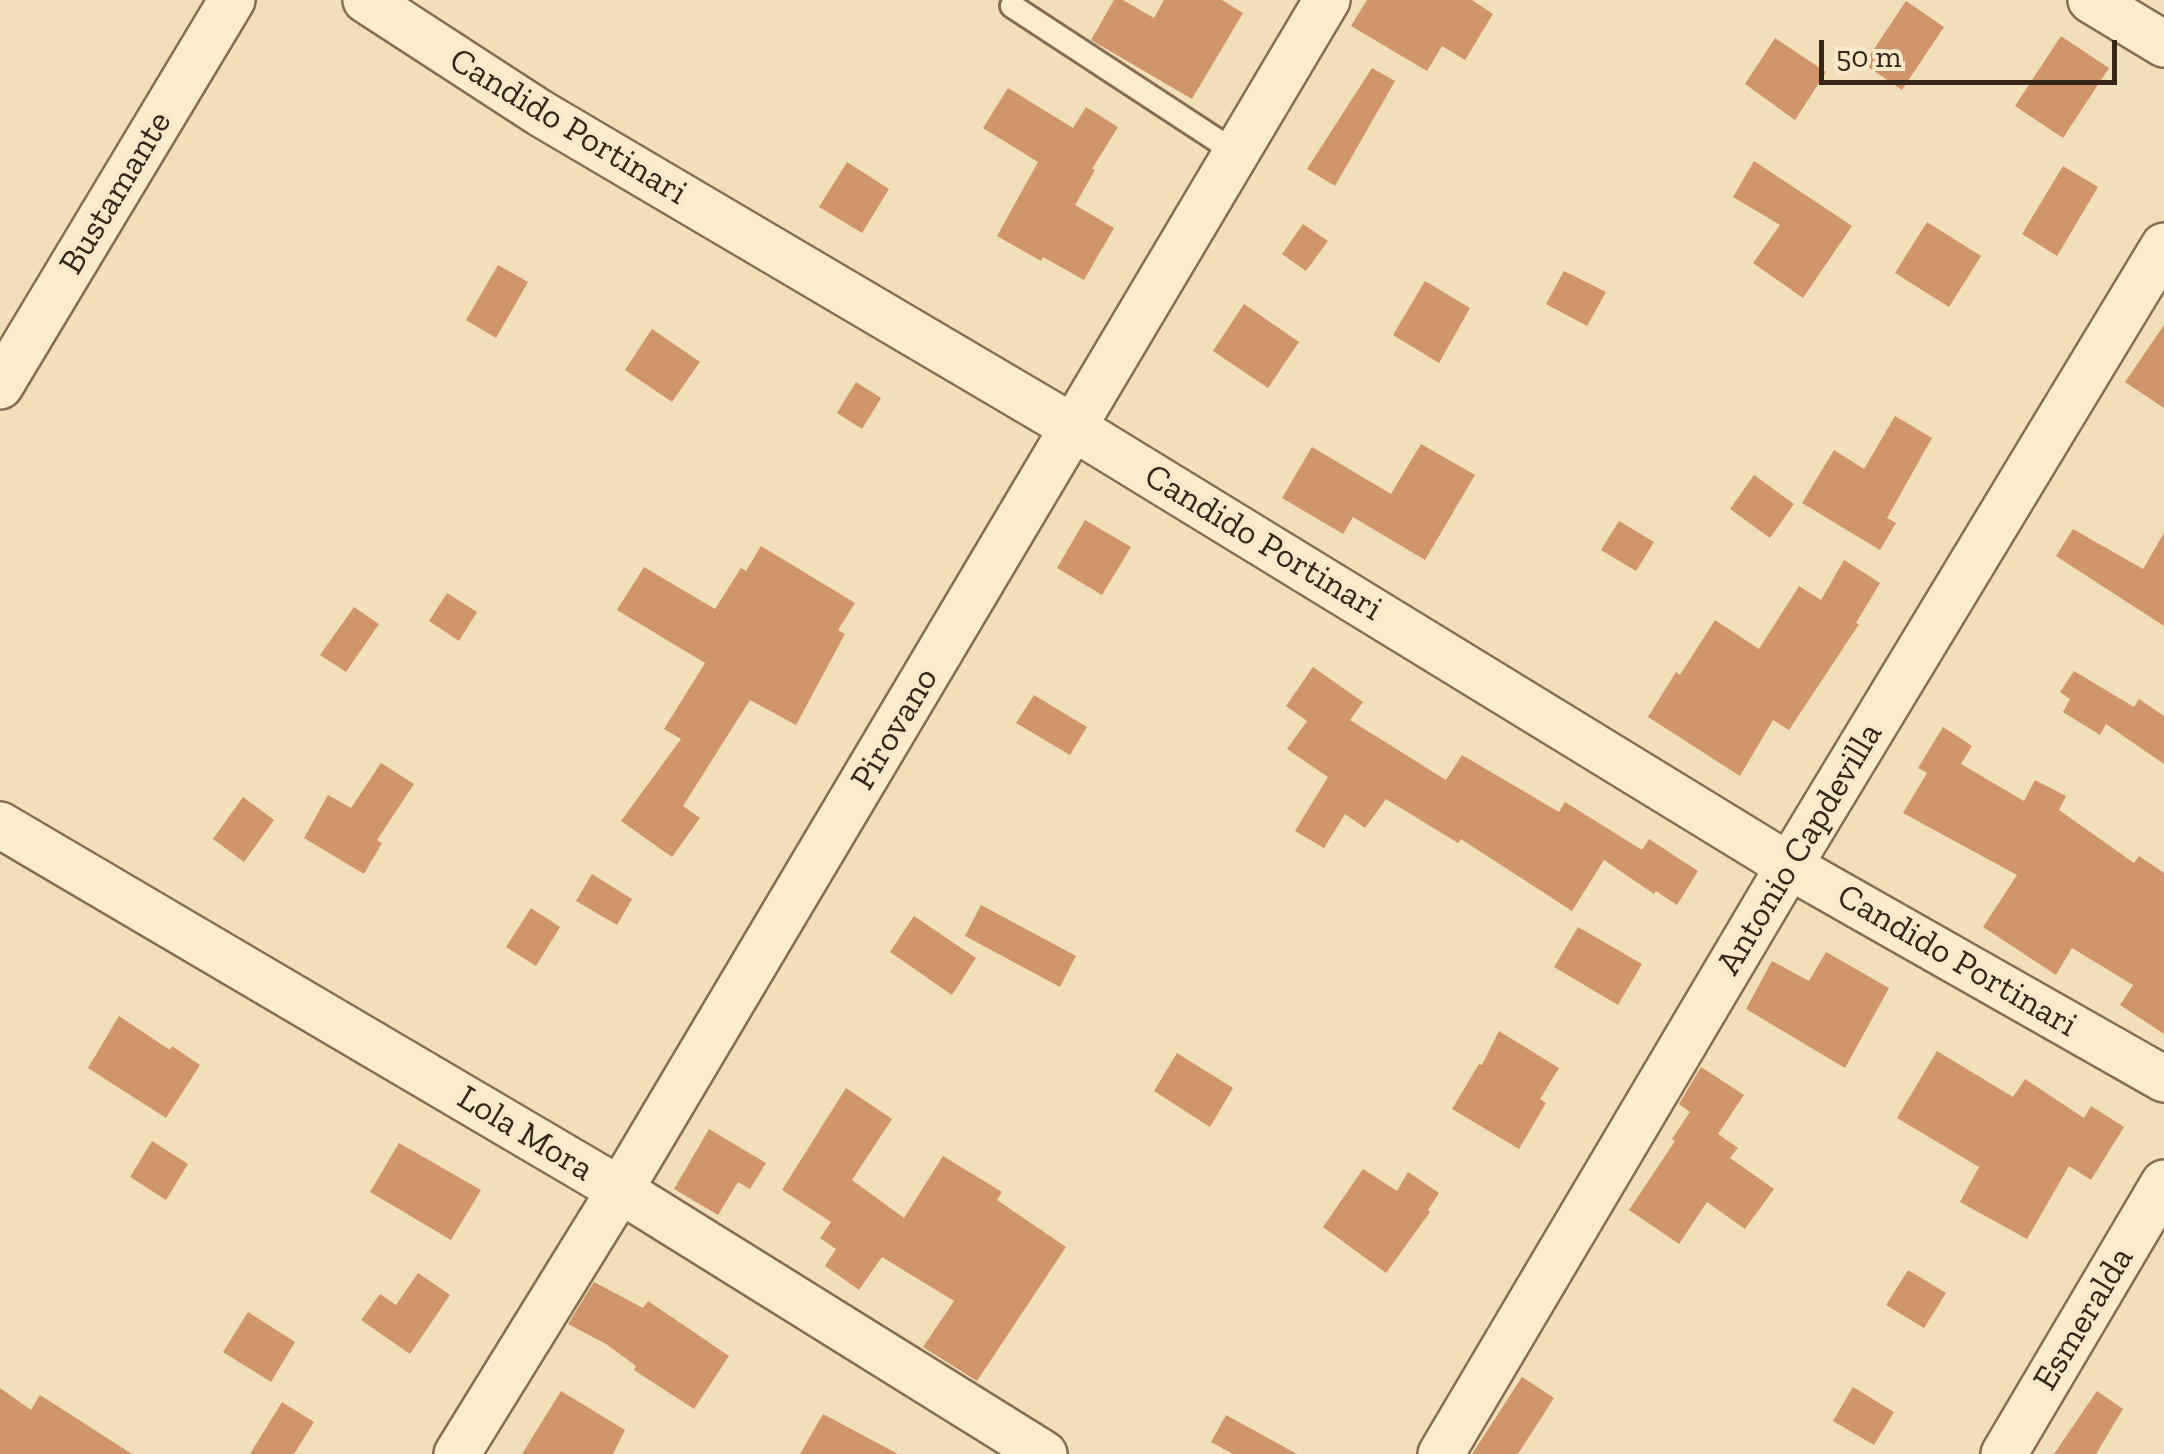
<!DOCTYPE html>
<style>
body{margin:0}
#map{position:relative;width:2164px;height:1454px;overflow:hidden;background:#f0dfb9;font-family:"Zilla Slab",serif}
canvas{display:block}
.scale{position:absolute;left:1819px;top:40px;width:298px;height:45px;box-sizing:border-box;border:5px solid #352619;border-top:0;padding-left:12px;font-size:30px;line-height:35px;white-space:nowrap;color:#352619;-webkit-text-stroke:8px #f7e9c9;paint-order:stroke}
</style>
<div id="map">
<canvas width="2164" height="1454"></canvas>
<div class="scale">50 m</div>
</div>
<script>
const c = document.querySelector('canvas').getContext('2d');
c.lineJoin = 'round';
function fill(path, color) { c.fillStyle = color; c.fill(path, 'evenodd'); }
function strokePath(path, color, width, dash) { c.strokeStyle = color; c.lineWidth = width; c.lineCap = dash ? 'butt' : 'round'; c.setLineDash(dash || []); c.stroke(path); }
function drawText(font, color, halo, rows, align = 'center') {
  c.font = font + ' "Zilla Slab",serif'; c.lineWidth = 8; c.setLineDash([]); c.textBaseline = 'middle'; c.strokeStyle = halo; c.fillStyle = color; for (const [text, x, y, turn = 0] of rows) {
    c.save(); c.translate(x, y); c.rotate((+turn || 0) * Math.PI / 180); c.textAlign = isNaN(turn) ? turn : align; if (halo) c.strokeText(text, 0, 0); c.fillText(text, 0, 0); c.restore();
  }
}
fill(new Path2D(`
 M1114,0H1123L1154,18L1164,0H1222L1243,13L1192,99L1091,40Z
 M1367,0H1472L1493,14L1465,60L1442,46L1427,71L1351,26Z
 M1906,1L1944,27L1902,90L1864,64Z
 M2061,36L2109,68L2063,138L2015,106Z
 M1775,38L1826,72L1795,120L1745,84Z
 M1372,68L1395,81L1335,186L1307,169Z
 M1008,88L1073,128L1086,107L1118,127L1092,169L1095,170L1075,205L1114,228L1084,280L1043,257L1041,261L997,236L1038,162L983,128Z
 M1754,161L1852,226L1803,298L1753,263L1780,225L1733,197Z
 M847,162L889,189L862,233L819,207Z
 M2063,166L2098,187L2057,256L2022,234Z
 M1927,222L1981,256L1949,307L1895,273Z
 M1303,224L1328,241L1306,271L1282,254Z
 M498,265L528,282L496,338L466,320Z
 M1564,271L1606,292L1587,326L1546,304Z
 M1425,281L1470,308L1439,363L1393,335Z
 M1244,304L1299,342L1268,388L1213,351Z
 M2164,325V408L2125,382Z
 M652,329L700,362L672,402L625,370Z
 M856,382L881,398L862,429L837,413Z
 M1895,416L1932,438L1887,518L1896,523L1880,550L1802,503L1834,450L1864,469Z
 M1421,444L1475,475L1425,560L1353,517L1343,534L1282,498L1312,447L1391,494Z
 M1754,475L1794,504L1770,538L1730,509Z
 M1085,520L1131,547L1102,595L1057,568Z
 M1619,521L1654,542L1636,571L1601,550Z
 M2073,529L2143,569L2164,533V626L2056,556Z
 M761,546L855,603L838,630L845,634L796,725L750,700L683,806L700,818L672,857L621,821L681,739L664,729L705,663L617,610L644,567L715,609L741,568L746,571Z
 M1844,560L1880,583L1856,623L1859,624L1789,730L1773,720L1740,776L1648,717L1676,672L1680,675L1715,620L1759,649L1799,586L1821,600Z
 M447,593L477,612L459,641L429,621Z
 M354,607L379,624L346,672L320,655Z
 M1313,667L1363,702L1350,720L1446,780L1462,755L1559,812L1565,802L1642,850L1649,839L1698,871L1677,905L1656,891L1654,894L1604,860L1572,911L1461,839L1458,843L1386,799L1365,828L1345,814L1324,848L1295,831L1328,777L1287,749L1307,721L1286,706Z
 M2074,671L2134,707L2139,699L2164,716V764L2106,724L2100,735L2063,712L2070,699L2060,692Z
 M1034,695L1087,727L1070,755L1016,723Z
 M1943,727L1972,746L1961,764L2024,801L2035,780L2066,796L2059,810L2134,863L2139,856L2164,873V1034L2120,1005L2133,985L2072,948L2056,975L1983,927L2017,875L1903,813L1927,773L1918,768Z
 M381,763L414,784L377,840L382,843L364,874L304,838L328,795L351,808Z
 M243,797L274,820L244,862L213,839Z
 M592,874L632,899L617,925L576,901Z
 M981,905L1076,956L1060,987L965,936Z
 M531,908L560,927L536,966L506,947Z
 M914,916L976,958L952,995L890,952Z
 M1578,927L1642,964L1618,1005L1554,967Z
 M1826,952L1889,988L1845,1068L1746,1009L1772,961L1809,981Z
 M119,1016L170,1050L172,1046L200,1065L166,1118L88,1068Z
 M1499,1031L1559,1068L1540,1099L1546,1103L1519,1149L1452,1109L1479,1064L1482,1065Z
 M1937,1051L2013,1097L2025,1079L2084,1118L2091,1106L2124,1127L2091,1180L2069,1166L2027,1239L1960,1202L1979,1167L1897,1118Z
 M1177,1053L1233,1088L1210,1127L1154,1091Z
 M1701,1067L1744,1095L1718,1134L1738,1148L1730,1158L1774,1189L1745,1229L1707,1202L1679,1244L1629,1210L1675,1141L1672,1139L1690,1112L1679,1104Z
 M846,1088L892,1119L852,1180L904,1218L943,1156L1002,1192L997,1200L1066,1247L977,1381L923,1347L954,1301L882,1257L859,1290L825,1266L836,1249L820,1238L831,1222L782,1190Z
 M709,1129L766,1163L750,1189L738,1182L718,1215L674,1189Z
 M152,1141L188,1164L166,1200L130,1177Z
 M399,1143L481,1190L451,1240L370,1192Z
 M1363,1169L1397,1191L1408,1172L1439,1193L1428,1210L1430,1212L1386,1273L1323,1227Z
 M1908,1270L1946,1293L1924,1328L1886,1305Z
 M418,1273L450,1295L410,1354L361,1320L380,1294L396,1305Z
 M594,1282L643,1308L648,1301L729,1356L694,1409L634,1370L636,1366L606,1344L568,1324Z
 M248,1312L295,1342L271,1382L223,1352Z
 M1522,1377L1554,1398L1518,1454H1472Z
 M1853,1387L1894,1412L1874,1445L1833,1421Z
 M0,1388L31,1410L40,1395L132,1454H0Z
 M561,1391L625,1430L613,1454H522Z
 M2097,1391L2123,1409L2096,1454H2054Z
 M282,1402L314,1422L294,1454H250Z
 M823,1414L898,1454H800Z
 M1226,1415L1297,1454H1233L1211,1442Z`), '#d1956c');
const service = new Path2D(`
 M1012,6L1235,152`);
const minor = new Path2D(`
 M366,0L540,113L1074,428L1789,866L2164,1079
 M2091,0L2164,44
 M0,386L232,0
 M0,825L620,1190L1044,1454
 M457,1454L620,1190L1327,0
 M1441,1454L1789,866L2164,246
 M2004,1454L2164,1183`);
strokePath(service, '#876e53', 28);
strokePath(minor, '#876e53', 50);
strokePath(service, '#fbedcc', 22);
strokePath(minor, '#fbedcc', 45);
drawText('35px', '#352619', '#f7e9c9', [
 ["Candido Portinari",568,127,31],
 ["Bustamante",116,193,-59],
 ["Candido Portinari",1263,543,31],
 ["Pirovano",895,729,-59],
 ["Antonio Capdevilla",1800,849,-59],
 ["Candido Portinari",1957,961,30],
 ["Lola Mora",525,1134,31],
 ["Esmeralda",2084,1319,-59]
]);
</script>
